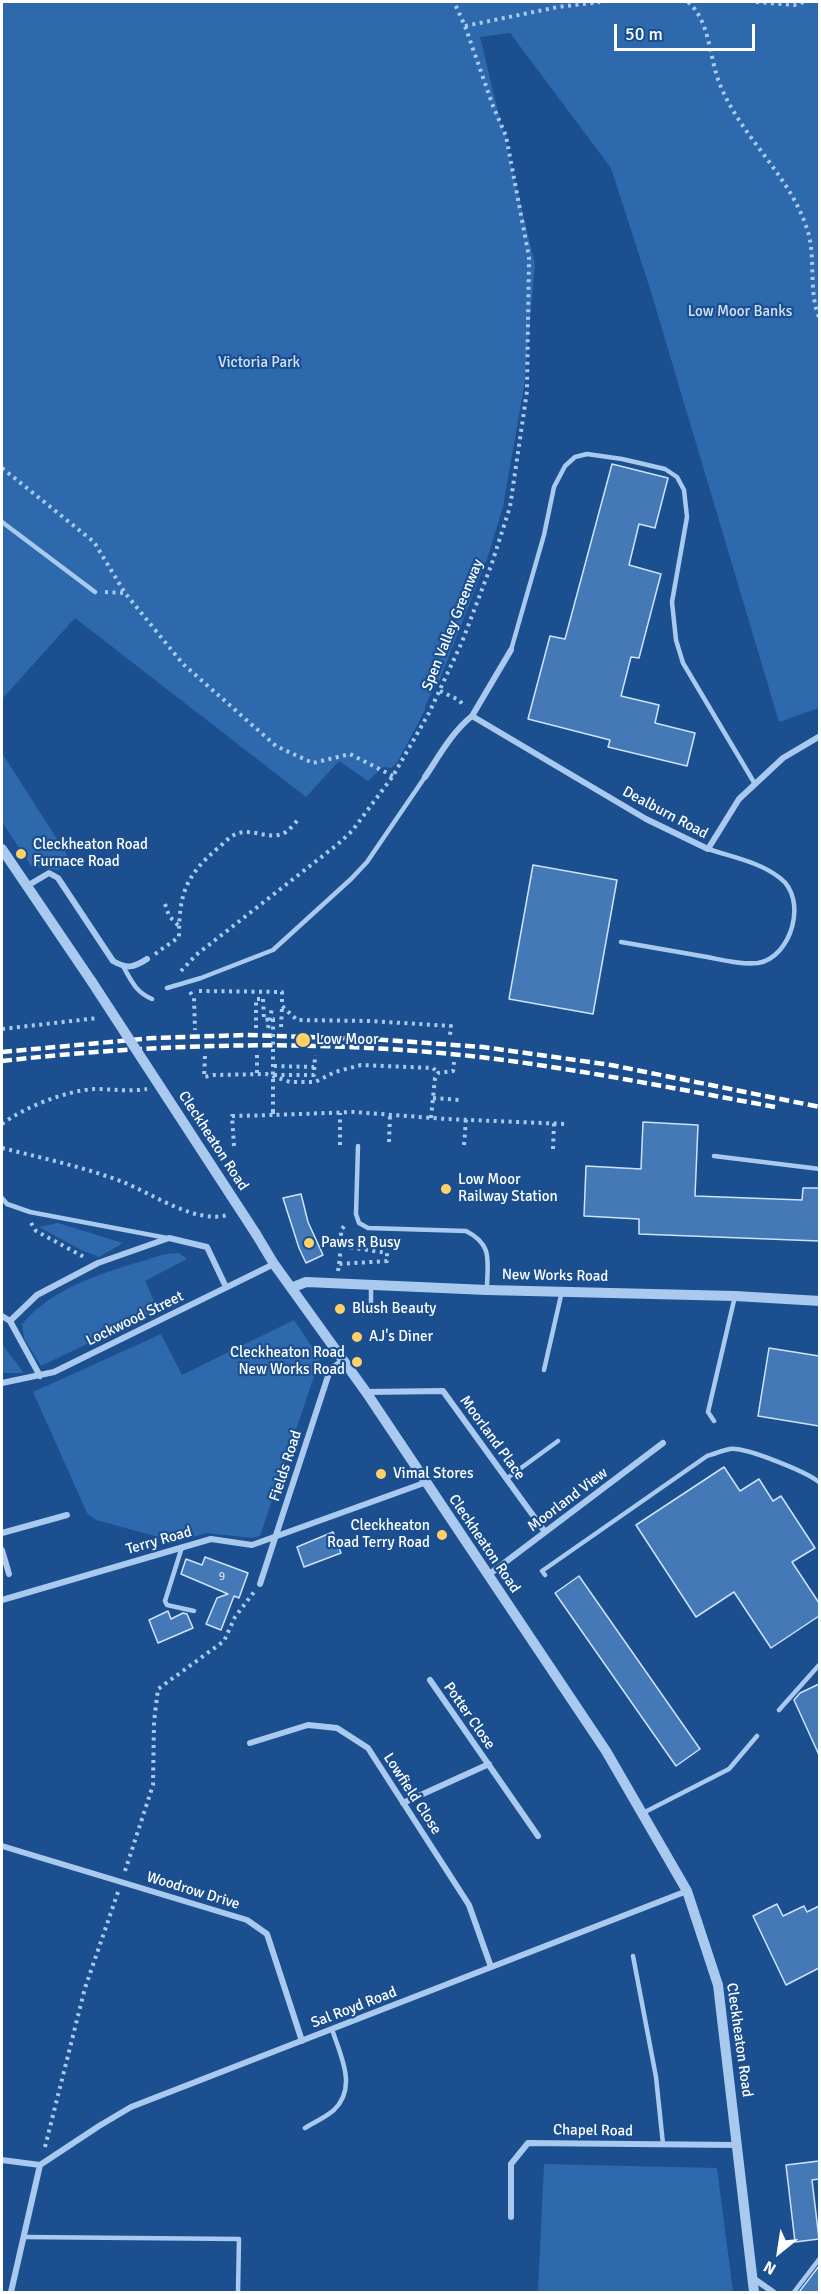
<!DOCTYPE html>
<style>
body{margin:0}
#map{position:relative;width:821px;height:2294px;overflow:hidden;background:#1b4f8f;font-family:Signika,sans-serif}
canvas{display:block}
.frame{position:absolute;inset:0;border:3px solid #fff;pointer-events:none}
.north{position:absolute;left:749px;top:2222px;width:60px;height:60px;-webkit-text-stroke:4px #1b4f8f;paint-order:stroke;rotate:210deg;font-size:16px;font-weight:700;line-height:24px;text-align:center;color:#fff}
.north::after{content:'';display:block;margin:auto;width:21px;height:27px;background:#fff;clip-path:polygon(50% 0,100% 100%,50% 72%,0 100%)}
.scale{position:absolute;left:614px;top:24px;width:141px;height:27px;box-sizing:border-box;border:3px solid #fff;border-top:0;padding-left:8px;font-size:18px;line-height:21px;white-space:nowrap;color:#fff;-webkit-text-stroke:4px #1b4f8f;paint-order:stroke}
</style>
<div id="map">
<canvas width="821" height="2294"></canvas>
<div class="frame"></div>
<div class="north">N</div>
<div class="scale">50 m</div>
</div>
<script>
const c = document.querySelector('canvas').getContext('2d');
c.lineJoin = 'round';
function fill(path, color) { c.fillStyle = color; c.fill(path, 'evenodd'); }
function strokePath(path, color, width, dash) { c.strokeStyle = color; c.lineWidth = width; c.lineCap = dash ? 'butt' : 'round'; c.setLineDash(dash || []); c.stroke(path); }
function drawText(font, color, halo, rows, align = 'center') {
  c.font = font + ' Signika,sans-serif'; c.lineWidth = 4.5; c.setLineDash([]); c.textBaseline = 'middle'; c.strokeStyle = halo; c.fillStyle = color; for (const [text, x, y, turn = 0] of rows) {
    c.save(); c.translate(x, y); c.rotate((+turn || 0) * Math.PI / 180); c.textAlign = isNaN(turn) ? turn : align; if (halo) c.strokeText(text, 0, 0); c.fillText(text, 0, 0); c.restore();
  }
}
fill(new Path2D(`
 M2,2H819V708L779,722L651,292L611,168L510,33L480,37L501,124L506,136L507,148L535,264L524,387L503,507L487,559L438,684L435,686L425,706V710L397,763L391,768L383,767L368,781L339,761L306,797L75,618L2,699Z
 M2,753L71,861L58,870L31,866L2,822Z
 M58,1223L123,1243L99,1257L81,1250L39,1227Z
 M179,1253L187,1259L145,1281L158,1310L41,1366L24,1338L22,1324C58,1282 115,1270 165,1254Z
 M294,1320L320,1359L260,1536L252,1538L206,1533L177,1542L96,1520L87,1513L33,1392L161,1334L182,1375Z
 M2,1345L4,1347L24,1373H2Z
 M544,2164L717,2168L733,2292H538Z`), '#2e69ad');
const building = new Path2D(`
 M612,464L668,478L655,528L639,524L629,565L661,574L639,658L631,657L621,696L659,705L655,723L695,733L687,766L608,747L610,740L528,719L550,636L565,639Z
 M533,865L617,880L593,1014L509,999Z
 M643,1122L698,1125L695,1196L802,1200L803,1188H819V1241L639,1234V1219L584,1216L586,1166L641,1169Z
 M301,1194L308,1222L323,1255L306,1263L299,1248L283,1198Z
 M769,1348L819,1356V1426L758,1416Z
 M724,1467L740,1491L759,1479L773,1501L781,1496L815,1548L792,1562L819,1603V1616L771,1648L734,1592L696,1617L636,1525Z
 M333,1532L341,1553L304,1567L297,1547Z
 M205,1557L248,1573L239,1598L234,1596L221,1630L206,1624L217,1598L228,1594L181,1574L186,1559L202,1565Z
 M579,1576L700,1749L676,1766L555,1593Z
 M168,1611L171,1619L183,1613L187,1614L193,1628L158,1643L149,1620Z
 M819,1684V1755L794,1700L800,1693Z
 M777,1904L783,1916L804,1906L807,1912L819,1906V1968L786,1985L753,1916Z
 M819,2161V2179L812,2180L819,2239L795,2242L786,2165Z
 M819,2266V2292H799Z`);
fill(building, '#4478b7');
strokePath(building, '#cfe3fa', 1.5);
strokePath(new Path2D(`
 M688,2C710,21 709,56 719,82C740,137 791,175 808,232C816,259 808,295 820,319
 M756,2L794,5L804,2
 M465,26L558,7L600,2
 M2,468L94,542L125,593L183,664L276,746L313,763L350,754L393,776
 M105,592L125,593
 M440,691L459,700L464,706
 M165,904L169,916L179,926
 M155,954L179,937C179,895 185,876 218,848C223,844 230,836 236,834C253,827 270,842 286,832C290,829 295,823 299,819
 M181,971L196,955L338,844L352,831L393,776L429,713L462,642L492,563L510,507L527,391L529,257L506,136L493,106L465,26L454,2
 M199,991L282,992V1006L297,1020L370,1021L451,1026L450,1035
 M190,992L194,998L195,1030
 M281,1027L282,1007
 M256,1028V999H263
 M268,1028L272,1008
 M2,1029L98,1018
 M205,1056L204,1077L214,1075L266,1074L290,1082H315L335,1072L361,1065L433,1068L438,1073
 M274,1066L314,1067
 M257,1073V1055
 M274,1075H314L315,1055
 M433,1098L460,1100
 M273,1111V1115L354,1112L446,1119L566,1124
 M431,1118L435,1078L438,1073L453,1071L454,1062
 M2,1124C25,1107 65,1091 94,1089C112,1089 129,1092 147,1089
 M389,1142L390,1115
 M340,1145V1113
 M464,1145L466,1119
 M234,1146L232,1116L273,1115
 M2,1148C42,1158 84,1167 123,1182C153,1194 195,1224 228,1215
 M553,1149L554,1123
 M31,1223L36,1231L84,1257
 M339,1264L341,1246
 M338,1271L339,1264L387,1261V1253L341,1246V1230L347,1223
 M125,1871L153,1785L154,1722L158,1689L224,1641L235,1617L254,1592
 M45,2147L85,1988L118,1892`), '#a9c9ee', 4, [3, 4.5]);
strokePath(new Path2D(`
 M2,522L95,592
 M511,650L544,535L554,487L565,466L575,457L587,454L622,459L665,469L677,477L684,490L687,517L672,602L676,640L683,663L755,784
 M621,942C650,947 678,952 707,957C723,960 741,965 758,963C792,957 808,899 780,878C760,862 732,857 708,849
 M124,968C132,982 136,992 152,999
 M167,988L201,978L273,950L351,879L367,862L425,777
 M358,1146L356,1214L359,1223L368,1228L466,1231C494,1245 487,1262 487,1290
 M714,1156L820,1169
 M2,1198L7,1204L30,1212L167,1238
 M371,1313V1286
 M544,1370L562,1291
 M714,1421L708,1412L735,1296
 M506,1479L558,1441
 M182,1547L165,1601L167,1605L194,1611
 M545,1575L542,1571L707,1456C715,1454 723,1450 730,1449C745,1447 808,1472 820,1483
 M779,1710L820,1664
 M643,1813L729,1769L757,1736
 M633,1956L656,2077L663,2144
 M305,2128C315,2122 326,2117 334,2110C358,2087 340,2055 332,2029
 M24,2237L239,2239L238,2292
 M794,2292L820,2258`), '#a9c9ee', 4.5);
strokePath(new Path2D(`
 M472,716L646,819L708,849L739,799L783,758L820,736
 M425,777C439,756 452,732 472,716L511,650
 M27,886L49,873L58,878L113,961C127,969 133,968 147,959
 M2,1316L10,1321L40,1376
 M10,1321L37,1295L98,1263L169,1238L207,1247L226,1287
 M2,1383L54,1372L274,1264
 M366,1392L443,1391L545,1532
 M2,1533L67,1515
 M2,1550L9,1574
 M487,1576L663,1443
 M260,1584L330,1370L342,1361
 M2,1600L211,1539L252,1545L424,1483
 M430,1680L538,1836
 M250,1743L308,1725L337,1728L368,1748L469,1905L491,1967
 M403,1803L489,1764
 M2,1846L247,1920L267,1934L302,2041
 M2,2160L40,2165
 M40,2165L99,2126L131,2107L687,1891
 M511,2217V2164L528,2143L737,2145
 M753,2278L773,2292
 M11,2292L40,2165`), '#a9c9ee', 6);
strokePath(new Path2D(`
 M2,849L92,982
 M256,1234L274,1264L366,1392L606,1751L687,1891L718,1985L754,2292
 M291,1288L306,1282L487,1290L735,1296L820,1301`), '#a9c9ee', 10);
strokePath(new Path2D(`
 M2,1052L153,1038L247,1035L371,1039L483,1047L611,1065L820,1107
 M2,1061C160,1043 321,1039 480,1057C579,1069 677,1089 775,1107`), '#fff', 4.5, [10, 4.5]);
strokePath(new Path2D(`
 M263,999L264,1020L273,1019V1111`), '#a9c9ee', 4, [3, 4.5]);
strokePath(new Path2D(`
 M92,982L256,1234`), '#a9c9ee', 10);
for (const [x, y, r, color] of [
 [21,854,6,"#ffd166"],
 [303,1040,8,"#ffd166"],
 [446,1189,6,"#ffd166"],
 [309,1243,6,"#ffd166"],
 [340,1309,6,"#ffd166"],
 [357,1337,6,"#ffd166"],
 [357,1362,6,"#ffd166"],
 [381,1474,6,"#ffd166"],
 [442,1535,6,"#ffd166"]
]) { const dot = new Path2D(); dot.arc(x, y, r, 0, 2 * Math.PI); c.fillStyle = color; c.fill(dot); strokePath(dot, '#1b4f8f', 2); }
drawText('12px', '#d0dded', null, [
 ["9",222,1577]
]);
drawText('15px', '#cfe3fa', '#1b4f8f', [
 ["Low Moor Banks",740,312],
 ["Victoria Park",259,363]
]);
drawText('15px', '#fff', '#1b4f8f', [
 ["Spen Valley Greenway",453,625,-68],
 ["Dealburn Road",665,813,28],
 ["Cleckheaton Road",213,1141,57],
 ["New Works Road",555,1276,1],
 ["Lockwood Street",135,1319,-26],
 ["Moorland Place",492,1438,54],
 ["Fields Road",286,1466,-72],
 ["Moorland View",568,1500,-37],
 ["Terry Road",159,1541,-16],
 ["Cleckheaton Road",484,1544,56],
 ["Potter Close",469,1716,55],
 ["Lowfield Close",412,1794,57],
 ["Woodrow Drive",193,1891,17],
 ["Sal Royd Road",354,2008,-21],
 ["Cleckheaton Road",739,2040,82],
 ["Chapel Road",593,2131,1]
]);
drawText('15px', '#fff', '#1b4f8f', [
 ["Cleckheaton Road",33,845],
 ["Furnace Road",33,862],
 ["Low Moor",316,1040],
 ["Low Moor",458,1180],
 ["Railway Station",458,1197],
 ["Paws R Busy",321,1243],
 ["Blush Beauty",352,1309],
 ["AJ's Diner",369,1337],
 ["Cleckheaton Road",345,1353,"right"],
 ["New Works Road",345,1370,"right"],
 ["Vimal Stores",393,1474],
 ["Cleckheaton",430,1526,"right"],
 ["Road Terry Road",430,1543,"right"]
], 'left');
</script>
